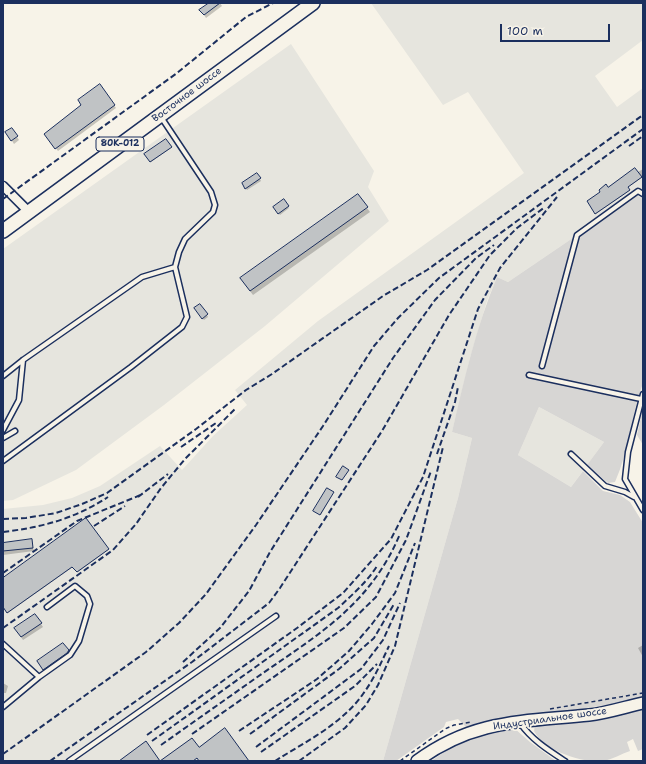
<!DOCTYPE html>
<meta charset="utf-8">
<style>
body{margin:0}
#map{position:relative;width:646px;height:764px;overflow:hidden;background:#f7f3e8;font-family:"Shantell Sans",sans-serif}
canvas{display:block}
.frame{position:absolute;inset:0;border:4px solid #1b2f5e;pointer-events:none}
.scale{position:absolute;left:500px;top:24px;width:110px;height:18px;box-sizing:border-box;border:2px solid #1b2f5e;border-top:0;padding-left:5px;font-size:12px;line-height:14px;white-space:nowrap;color:#1b2f5e;-webkit-text-stroke:3px #f7f3e8;paint-order:stroke}
</style>
<div id="map">
<canvas width="646" height="764"></canvas>
<div class="frame"></div>
<div class="scale">100 m</div>
</div>
<script>
const c = document.querySelector('canvas').getContext('2d');
c.lineJoin = 'round';
function fill(path, color) { c.fillStyle = color; c.fill(path, 'evenodd'); }
function strokePath(path, color, width, dash) { c.strokeStyle = color; c.lineWidth = width; c.lineCap = dash ? 'butt' : 'round'; c.setLineDash(dash || []); c.stroke(path); }
function drawText(font, color, halo, rows, align = 'center') {
  c.font = font + ' "Shantell Sans",sans-serif'; c.lineWidth = 3.5; c.setLineDash([]); c.textBaseline = 'middle'; c.strokeStyle = halo; c.fillStyle = color; for (const [text, x, y, turn = 0] of rows) {
    c.save(); c.translate(x, y); c.rotate((+turn || 0) * Math.PI / 180); c.textAlign = isNaN(turn) ? turn : align; if (halo) c.strokeText(text, 0, 0); c.fillText(text, 0, 0); c.restore();
  }
}
fill(new Path2D(`
 M371,3H643V40L595,76L617,107L643,88V199L636,195L508,282L497,277L487,301L470,358L452,432L472,438L458,498L383,761H3V509L43,505L72,498L100,486L160,446L182,470L213,436L247,405L235,390L318,321L524,173L468,92L443,105Z
 M291,44L374,171L368,187L389,221L265,326L164,405L76,470L13,500L3,501V249Z
 M539,407L604,442L571,487L518,455Z`), '#e6e5de');
fill(new Path2D(`
 M636,195L643,199V383C631,415 629,451 615,482L608,483L587,465L604,442L539,407L518,455L571,487L583,471L603,491L620,495L630,502L643,523V699L466,727L458,719L446,722L444,727L396,761H383L458,498L472,438L452,432C464,380 476,327 497,277L508,282Z
 M643,408V445L637,435Z
 M643,708V749L638,751L633,739L627,742L630,751C621,754 613,759 604,761C582,764 544,750 534,731L535,725Z
 M514,728L530,742L556,761H431L452,747L480,737Z`), '#d7d6d4');
fill(new Path2D(`
 M207,3H220L222,6L206,18L203,13L208,5Z
 M114,105L116,108L58,151L47,137Z
 M12,129L19,140L14,144L9,136Z
 M166,140L171,148L151,162L145,154Z
 M643,169V177L627,188L629,191L596,214L588,202Z
 M257,174L261,181L247,190L243,184Z
 M284,201L289,208L280,215L274,207Z
 M367,208L370,212L253,295L244,283Z
 M196,311L207,315L208,317L204,320Z
 M333,493L321,515L315,511Z
 M86,519L108,550L78,572L73,567L8,613L3,606V579Z
 M31,540L34,551L3,555V544Z
 M41,624L43,627L23,640L17,631Z
 M63,644L68,652L67,653L44,670L39,662Z
 M643,645V657L638,648Z
 M3,683L8,686L6,693H3Z`), '#0003');
const building = new Path2D(`
 M209,3H220L204,15L199,10Z
 M100,84L115,105L55,149L44,134L81,105L78,100Z
 M12,128L18,136L11,141L5,132Z
 M166,139L172,147L150,162L144,154Z
 M635,168L642,177L628,187L630,190L595,214L587,201L600,192L599,190L606,184L608,187Z
 M257,173L261,178L245,189L242,183Z
 M358,194L368,207L250,291L240,278Z
 M284,199L289,206L278,214L273,207Z
 M200,304L208,314L202,319L194,308Z
 M343,466L349,470L342,480L336,477Z
 M327,488L334,492L320,515L313,511Z
 M86,518L109,549L77,572L72,567L7,613L3,607V578Z
 M32,539L33,548L3,551V543Z
 M35,614L42,623L21,637L14,628Z
 M63,643L69,650L67,653L43,670L37,661Z
 M225,728L249,761H199L197,758L193,761H119L146,741L160,761L192,738L199,747Z`);
fill(building, '#c0c3c5');
strokePath(building, '#1b2f5e', 1);
const lane = new Path2D(`
 M542,366L577,235L638,191L643,194
 M529,375L641,399
 M3,376L23,360L142,277L175,267
 M643,394L628,452L625,479L643,510
 M3,430L19,400L23,360
 M3,438L15,431
 M571,454L605,486L625,492L634,497
 M3,461L131,367L182,327L187,317L175,267L179,252L185,239L213,212L215,205L211,192L161,117
 M3,644L39,677
 M3,707L39,677L70,655L79,641L90,604L87,596L75,586L47,607
 M520,723C532,740 548,750 565,761
 M69,761L276,616`);
const street = new Path2D(`
 M3,186L29,212`);
const secondary = new Path2D(`
 M417,761C474,719 523,722 589,715C607,713 625,707 643,703`);
const primary = new Path2D(`
 M3,231L313,3`);
strokePath(lane, '#1b2f5e', 7);
strokePath(street, '#1b2f5e', 11);
strokePath(secondary, '#1b2f5e', 14);
strokePath(primary, '#1b2f5e', 16);
strokePath(new Path2D(`
 M550,709L643,693
 M400,761L445,729L454,725L471,722`), '#1b2f5e', 1.5, [4, 3]);
strokePath(lane, '#f7f3e8', 4);
strokePath(street, '#f7f3e8', 8);
strokePath(secondary, '#f7f3e8', 11);
strokePath(primary, '#f7f3e8', 13);
strokePath(new Path2D(`
 M629,146L643,136
 M3,199L177,73L246,17L273,3
 M181,447L216,423
 M437,454L455,402L458,387
 M138,497L168,474
 M3,519L26,518L56,513L82,504L107,493L196,429L246,390L272,374L383,296L427,270L643,115
 M94,526L125,506
 M3,532C43,527 74,519 108,497
 M3,573L77,521L143,494
 M3,628L113,550L136,524L161,488L185,459L235,409
 M183,662L220,628L249,591L270,552L393,358L435,300L476,258L494,245
 M239,731L317,679L349,651L372,624L395,593L415,543
 M192,734L344,628L376,597L406,540L431,471
 M250,734L339,669L374,638L394,604
 M147,735L297,628L343,593L391,539L423,477L478,309L500,268L557,197
 M152,741L338,608C352,595 367,582 377,566
 M161,745C195,721 229,697 263,673C321,633 371,603 400,534
 M256,747L361,669L383,640L400,603
 M261,752L355,686L377,664
 M3,754L146,652L179,623L206,594L256,525L323,426L374,346L398,318L439,278L643,129
 M50,761L192,662L269,603L280,588L382,431L449,315L490,255L517,228L545,207
 M275,761C305,742 342,724 363,694C374,679 381,663 389,646
 M299,761L345,728L366,705L378,685L395,646L443,447`), '#1b2f5e', 2, [6, 3]);
for (const [x, y, w] of [
 [120,144,48]
]) { const box = new Path2D(); box.roundRect(x - w / 2, y - 7, w, 14, 3); c.fillStyle = '#f7f3e8'; c.fill(box); strokePath(box, '#1b2f5e', 1); }
drawText('bold 9px', '#1b2f5e', null, [
 ["80К-012",120,144]
]);
drawText('10px', '#1b2f5e', '#f7f3e8', [
 ["Восточное шоссе",187,95,-37],
 ["Индустриальное шоссе",550,719,-8]
]);
</script>
